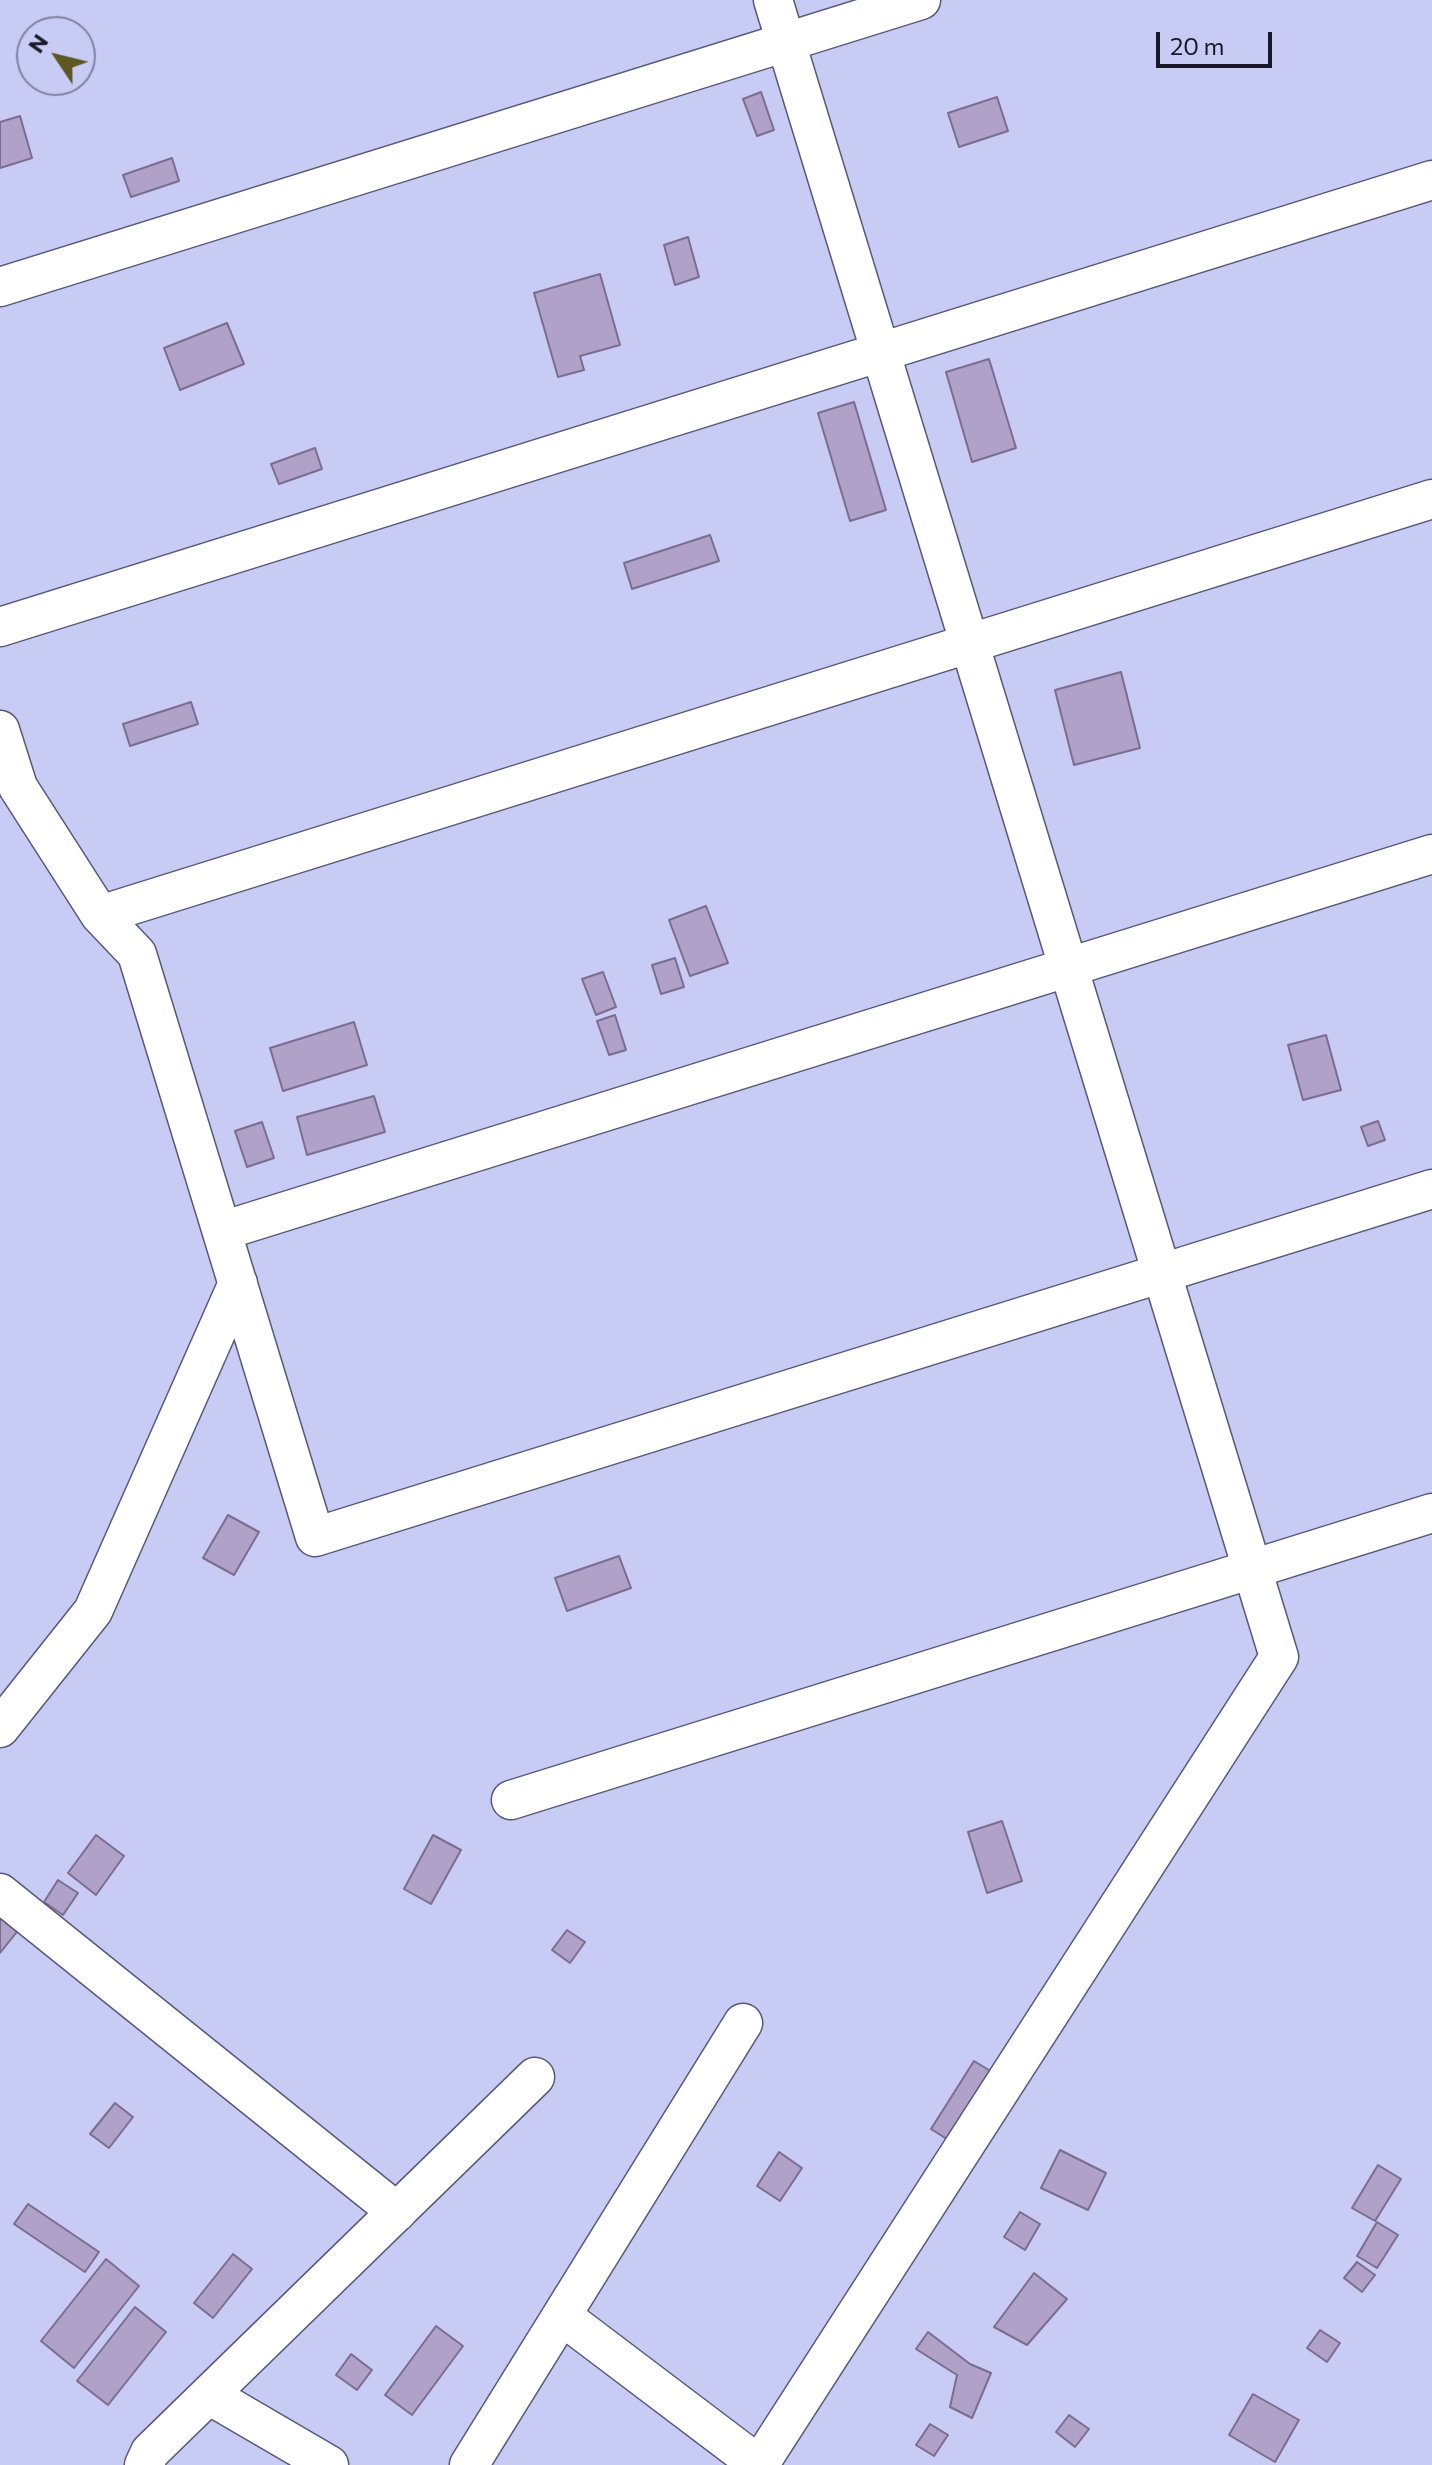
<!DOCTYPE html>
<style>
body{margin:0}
#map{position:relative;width:1432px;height:2465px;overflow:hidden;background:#c8cbf4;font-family:Commissioner,sans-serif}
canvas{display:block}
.north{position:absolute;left:16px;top:16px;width:80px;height:80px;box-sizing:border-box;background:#c8cbf4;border:2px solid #8283a2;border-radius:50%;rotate:305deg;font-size:22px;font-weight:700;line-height:32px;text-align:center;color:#181827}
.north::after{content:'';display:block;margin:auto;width:28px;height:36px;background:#5e5723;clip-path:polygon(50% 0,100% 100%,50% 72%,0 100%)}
.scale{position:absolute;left:1156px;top:32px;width:116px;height:36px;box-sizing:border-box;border:4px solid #181827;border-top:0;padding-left:10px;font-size:24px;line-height:28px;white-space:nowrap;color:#181827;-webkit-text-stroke:6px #c8cbf4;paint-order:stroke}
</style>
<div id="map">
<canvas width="1432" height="2465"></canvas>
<div class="north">N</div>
<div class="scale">20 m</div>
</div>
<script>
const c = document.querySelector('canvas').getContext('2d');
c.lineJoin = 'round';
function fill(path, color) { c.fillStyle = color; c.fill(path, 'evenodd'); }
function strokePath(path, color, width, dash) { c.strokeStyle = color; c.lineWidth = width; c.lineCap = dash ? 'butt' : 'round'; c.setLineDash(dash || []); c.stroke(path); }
const building = new Path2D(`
 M761,92L774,130L757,136L743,99Z
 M997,97L1008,131L959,147L948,113Z
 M20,116L32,158L0,168V122Z
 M172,158L179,181L131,197L123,175Z
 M688,237L699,277L675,285L664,245Z
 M600,274L620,345L580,356L584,370L558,377L534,293Z
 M227,323L244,364L180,390L164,348Z
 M989,359L1016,448L972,462L946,372Z
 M854,402L886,510L850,521L818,413Z
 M315,448L322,469L279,484L271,464Z
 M710,535L719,561L632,589L624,563Z
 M1121,672L1140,748L1074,765L1055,690Z
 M191,702L198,724L130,746L123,724Z
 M706,906L728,963L690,976L669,920Z
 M675,958L684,987L661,994L652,965Z
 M603,972L616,1007L596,1015L582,979Z
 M615,1015L626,1050L609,1055L597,1021Z
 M354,1022L367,1065L283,1091L270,1048Z
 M1326,1035L1341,1090L1303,1100L1288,1045Z
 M374,1096L385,1132L307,1155L297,1117Z
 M1378,1121L1385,1140L1368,1146L1361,1127Z
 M262,1122L274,1158L247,1167L235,1131Z
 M228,1515L259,1532L234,1575L203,1558Z
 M619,1556L631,1588L567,1611L555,1578Z
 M1002,1821L1022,1881L987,1893L968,1832Z
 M96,1835L124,1856L96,1895L68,1873Z
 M433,1835L461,1850L431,1904L404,1889Z
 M58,1880L78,1893L63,1915L44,1902Z
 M0,1903L24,1923L0,1953Z
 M567,1930L585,1942L570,1963L552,1950Z
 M974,2061L997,2075L953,2143L931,2129Z
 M115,2103L133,2117L109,2148L90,2134Z
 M1060,2150L1106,2173L1088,2210L1041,2188Z
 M779,2152L802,2168L780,2201L757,2186Z
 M1378,2165L1401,2179L1375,2221L1352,2208Z
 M28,2204L99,2252L85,2272L14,2224Z
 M1020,2212L1040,2224L1025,2250L1004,2237Z
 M1377,2222L1398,2235L1377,2268L1357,2256Z
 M233,2254L252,2269L213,2318L194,2303Z
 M106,2259L139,2286L74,2368L41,2341Z
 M1357,2262L1375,2275L1362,2292L1344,2278Z
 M1034,2273L1067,2299L1027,2345L994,2327Z
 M135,2307L166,2332L108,2405L77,2381Z
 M436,2326L463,2346L412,2415L385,2395Z
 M1320,2330L1340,2343L1327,2362L1307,2348Z
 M928,2332L970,2364L991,2373L972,2418L950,2407L957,2375L916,2349Z
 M351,2354L372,2370L357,2390L336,2375Z
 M1253,2394L1299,2420L1275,2462L1229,2435Z
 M1069,2415L1089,2429L1075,2447L1056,2432Z
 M930,2424L948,2435L934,2456L916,2445Z`);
fill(building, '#afa1c7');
strokePath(building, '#7b6d91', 2);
const street = new Path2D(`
 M0,287L921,0
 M0,627L1432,180
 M0,730L18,787L100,915L137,954L315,1537L1432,1189
 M100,915L1432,499
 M222,1231L1432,854
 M0,1728L93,1611L238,1283
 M511,1800L1432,1513
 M0,1893L397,2212
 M562,2316L759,2465
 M209,2395L329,2465
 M144,2465L150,2452L535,2077
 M469,2465L743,2023
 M759,2465L1279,1657L773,0`);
strokePath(street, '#57587b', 41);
strokePath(street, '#fff', 38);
</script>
